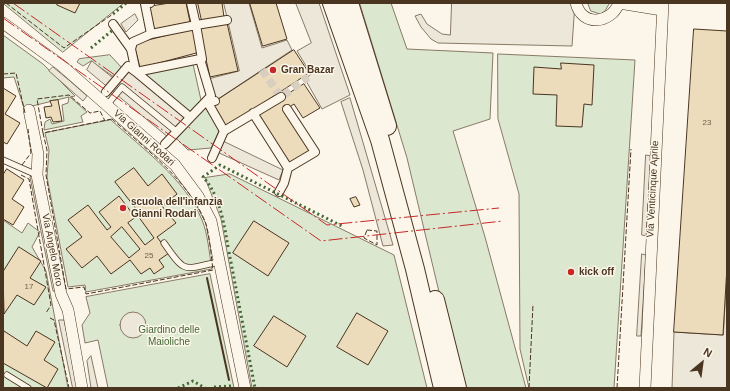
<!DOCTYPE html>
<style>
body{margin:0}
#map{position:relative;width:730px;height:391px;overflow:hidden;background:#fbf6e9;font-family:Helvetica,sans-serif}
canvas{display:block}
.frame{position:absolute;inset:0;border:4px solid #4a3520;pointer-events:none}
.north{position:absolute;left:682px;top:343px;width:40px;height:40px;-webkit-text-stroke:3px #fbf6e9;paint-order:stroke;rotate:29deg;font-size:11px;font-weight:700;line-height:16px;text-align:center;color:#4a3520}
.north::after{content:'';display:block;margin:auto;width:14px;height:18px;background:#4a3520;clip-path:polygon(50% 0,100% 100%,50% 72%,0 100%)}
</style>
<div id="map">
<canvas width="730" height="391"></canvas>
<div class="frame"></div>
<div class="north">N</div>
</div>
<script>
const c = document.querySelector('canvas').getContext('2d');
c.lineJoin = 'round';
function fill(path, color) { c.fillStyle = color; c.fill(path, 'evenodd'); }
function strokePath(path, color, width, dash) { c.strokeStyle = color; c.lineWidth = width; c.lineCap = dash ? 'butt' : 'round'; c.setLineDash(dash || []); c.stroke(path); }
function drawText(font, color, halo, rows, align = 'center') {
  c.font = font + ' Helvetica,sans-serif'; c.lineWidth = 3; c.setLineDash([]); c.textBaseline = 'middle'; c.strokeStyle = halo; c.fillStyle = color; for (const [text, x, y, turn = 0] of rows) {
    c.save(); c.translate(x, y); c.rotate((+turn || 0) * Math.PI / 180); c.textAlign = isNaN(turn) ? turn : align; if (halo) c.strokeText(text, 0, 0); c.fillText(text, 0, 0); c.restore();
  }
}
const green = new Path2D(`
 M3,3H124L63,52Z
 M360,3H391L407,49L493,53L490,119L453,131L485,237L526,388H462L407,158Z
 M588,3H609V4L605,11L600,14L591,11Z
 M3,35L43,64L75,96L70,97L87,112L81,116L83,122L44,130L45,122L50,119L52,124L64,121L62,105L68,103L69,97L24,108L14,77L3,78Z
 M498,54L635,60L614,388H529L520,349L519,194L498,119Z
 M110,55L122,68L114,77L91,61L83,66L77,62L79,59Z
 M193,64L201,100L190,112L143,74Z
 M205,107L220,129L211,148L188,150L177,139Z
 M111,120C143,149 185,179 202,220C208,234 209,253 212,269L86,292L85,285L68,287L47,177L49,150L45,133Z
 M230,174L394,255L427,388H252L221,219L205,178Z
 M3,220L22,233L28,223L40,232L32,247L46,271L68,388H3Z
 M210,274L234,388H108L98,340L85,343L82,325L90,313L86,297Z`);
fill(green, '#dce7d0');
strokePath(green, '#887966', 1);
const parking = new Path2D(`
 M224,3H249L262,48L287,40L292,50L215,101L208,79L239,71Z
 M296,3H319L350,95L322,109L305,79L311,74L297,51L311,43Z
 M452,3H575L572,46L438,43L431,39L421,27L415,16L421,14L427,24L442,34L450,35Z
 M135,14L138,20L126,32L121,24Z
 M92,61L118,82L129,69L186,117L169,138L87,70Z
 M53,67L70,81L87,96L83,101L49,71Z
 M350,98L393,245L383,246L363,170L341,102Z
 M223,141L283,170L279,180L219,153Z
 M646,155L651,156L646,236L642,235Z
 M35,176L59,291H53L30,177Z
 M642,254L646,255L641,336H637Z
 M727,267V388H672L674,332L723,335Z
 M120 325a13 13 0 1 1 26 0a13 13 0 1 1-26 0Z
 M59,320H64L79,388H73Z
 M91,356L98,388H91L87,361Z`);
fill(parking, '#ede7d9');
strokePath(parking, '#887966', 1);
const building = new Path2D(`
 M58,3H80L75,13L57,5Z
 M170,3H186L190,22L151,30L147,7Z
 M198,3H222L224,17L202,21Z
 M250,3H276L287,39L263,46Z
 M227,23L238,71L210,77L199,29Z
 M193,29L200,52L140,68L134,44Z
 M694,29L727,31V266L723,335L674,332Z
 M294,50L309,73L225,128L210,105Z
 M561,63L594,65L592,105L584,104L582,127L556,126L557,95L533,94L534,67L561,69Z
 M304,84L320,108L303,118L294,104L285,110L311,151L288,166L255,115Z
 M3,88L16,96L5,114L20,123L7,144L3,142Z
 M58,100L62,121L53,122L51,117L46,118L44,107L52,106L50,101Z
 M134,168L148,186L162,174L177,194L162,206L176,223L157,237L169,253L159,260L164,267L154,274L150,268L141,274L130,260L111,274L97,256L82,268L66,249L82,237L68,220L88,205L107,230L111,227L99,212L119,196L132,213L137,210L115,182ZM138,216L154,238L145,245L128,223ZM122,227L140,249L129,258L111,237Z
 M7,169L24,180L12,199L24,207L13,225L3,219V175Z
 M356,197L360,205L354,207L350,199Z
 M254,221L289,243L268,276L233,253Z
 M19,247L41,261L30,278L46,287L34,305L17,295L4,314L3,272Z
 M357,313L388,331L368,365L337,347Z
 M274,316L306,336L287,367L254,346Z
 M4,331L27,346L36,331L55,342L44,360L58,369L47,388L3,363Z`);
fill(building, '#ecdcbc');
strokePath(building, '#4a3520', 1);
strokePath(new Path2D(`
 M262,70L281,97L308,77`), '#d8cfc1', 8, [8, 4]);
const service = new Path2D(`
 M107,105L122,87L177,132
 M3,160L37,175
 M164,243C186,275 183,269 219,262
 M7,375L28,388`);
const pedestrian = new Path2D(`
 M151,34L196,25L191,3
 M131,49L133,42L151,34L145,4L150,3
 M106,92L128,66L136,72L131,49L113,24
 M253,113L288,168L315,152L287,109
 M190,117L136,72L200,59
 M224,131L281,97
 M165,144L211,96L200,59H202L196,25L227,20
 M212,158L224,131L208,103L215,101
 M279,192L284,183L288,168`);
const minor = new Path2D(`
 M576,3C582,27 611,24 619,3
 M619,3L662,10
 M3,23L61,65L175,165L198,196L211,221L245,388
 M29,110L38,154L37,175L61,294L68,310L82,388
 M645,388L663,3`);
const trunk = new Path2D(`
 M332,3L380,140L415,269L443,388
 M349,3L387,126
 M435,300L457,388`);
strokePath(service, '#4a3520', 7);
strokePath(pedestrian, '#4a3520', 10);
strokePath(minor, '#4a3520', 12);
strokePath(trunk, '#4a3520', 20);
strokePath(service, '#fbf6e9', 5.5);
strokePath(pedestrian, '#fbf6e9', 8);
strokePath(minor, '#fbf6e9', 11);
strokePath(trunk, '#fbf6e9', 18);
strokePath(new Path2D(`
 M113,14L126,3
 M91,48L114,29
 M228,247C224,224 220,195 203,177L220,165L344,227
 M229,252L255,388
 M214,387L231,386
 M178,388L193,381L205,388`), '#436837', 3, [2, 3]);
strokePath(new Path2D(`
 M6,3L64,48L113,14
 M3,74L16,73L25,113
 M112,119C144,147 191,183 206,224C210,238 211,255 213,270L86,294L84,287L66,289L46,175L47,150L43,133Z
 M43,133L37,99L69,95L90,113L100,111L105,121
 M22,165L31,153L28,129
 M21,175L29,179L51,305L46,313
 M367,230L377,231V245L364,238Z
 M50,318L54,320L69,388
 M529,388L533,304
 M617,388L631,149`), '#4a3520', 1, [5, 2]);
strokePath(new Path2D(`
 M207,278L229,380`), '#4a3520', 2);
strokePath(new Path2D(`
 M13,3L327,225L499,208
 M3,18L321,241L503,221`), '#c62828', 1, [14, 3, 2, 3]);
for (const [x, y, r, color] of [
 [273,70,4,"#c62828"],
 [123,208,4,"#c62828"],
 [571,272,4,"#c62828"]
]) { const dot = new Path2D(); dot.arc(x, y, r, 0, 2 * Math.PI); c.fillStyle = color; c.fill(dot); strokePath(dot, '#fbf6e9', 1.5); }
drawText('8px', '#725f47', null, [
 ["23",707,123],
 ["25",149,256],
 ["17",29,287]
]);
drawText('bold 10px', '#4a3520', '#fbf6e9', [
 ["Gran Bazar",281,70],
 ["scuola dell'infanzia",131,202],
 ["Gianni Rodari",131,214],
 ["kick off",579,272]
], 'left');
drawText('10px', '#4a3520', '#fbf6e9', [
 ["Via Gianni Rodari",144,138,42],
 ["Via Venticinque Aprile",653,189,-87],
 ["Via Angelo Moro",52,250,79]
]);
drawText('10px', '#436837', '#fbf6e9', [
 ["Giardino delle",169,330],
 ["Maioliche",169,342]
]);
</script>
